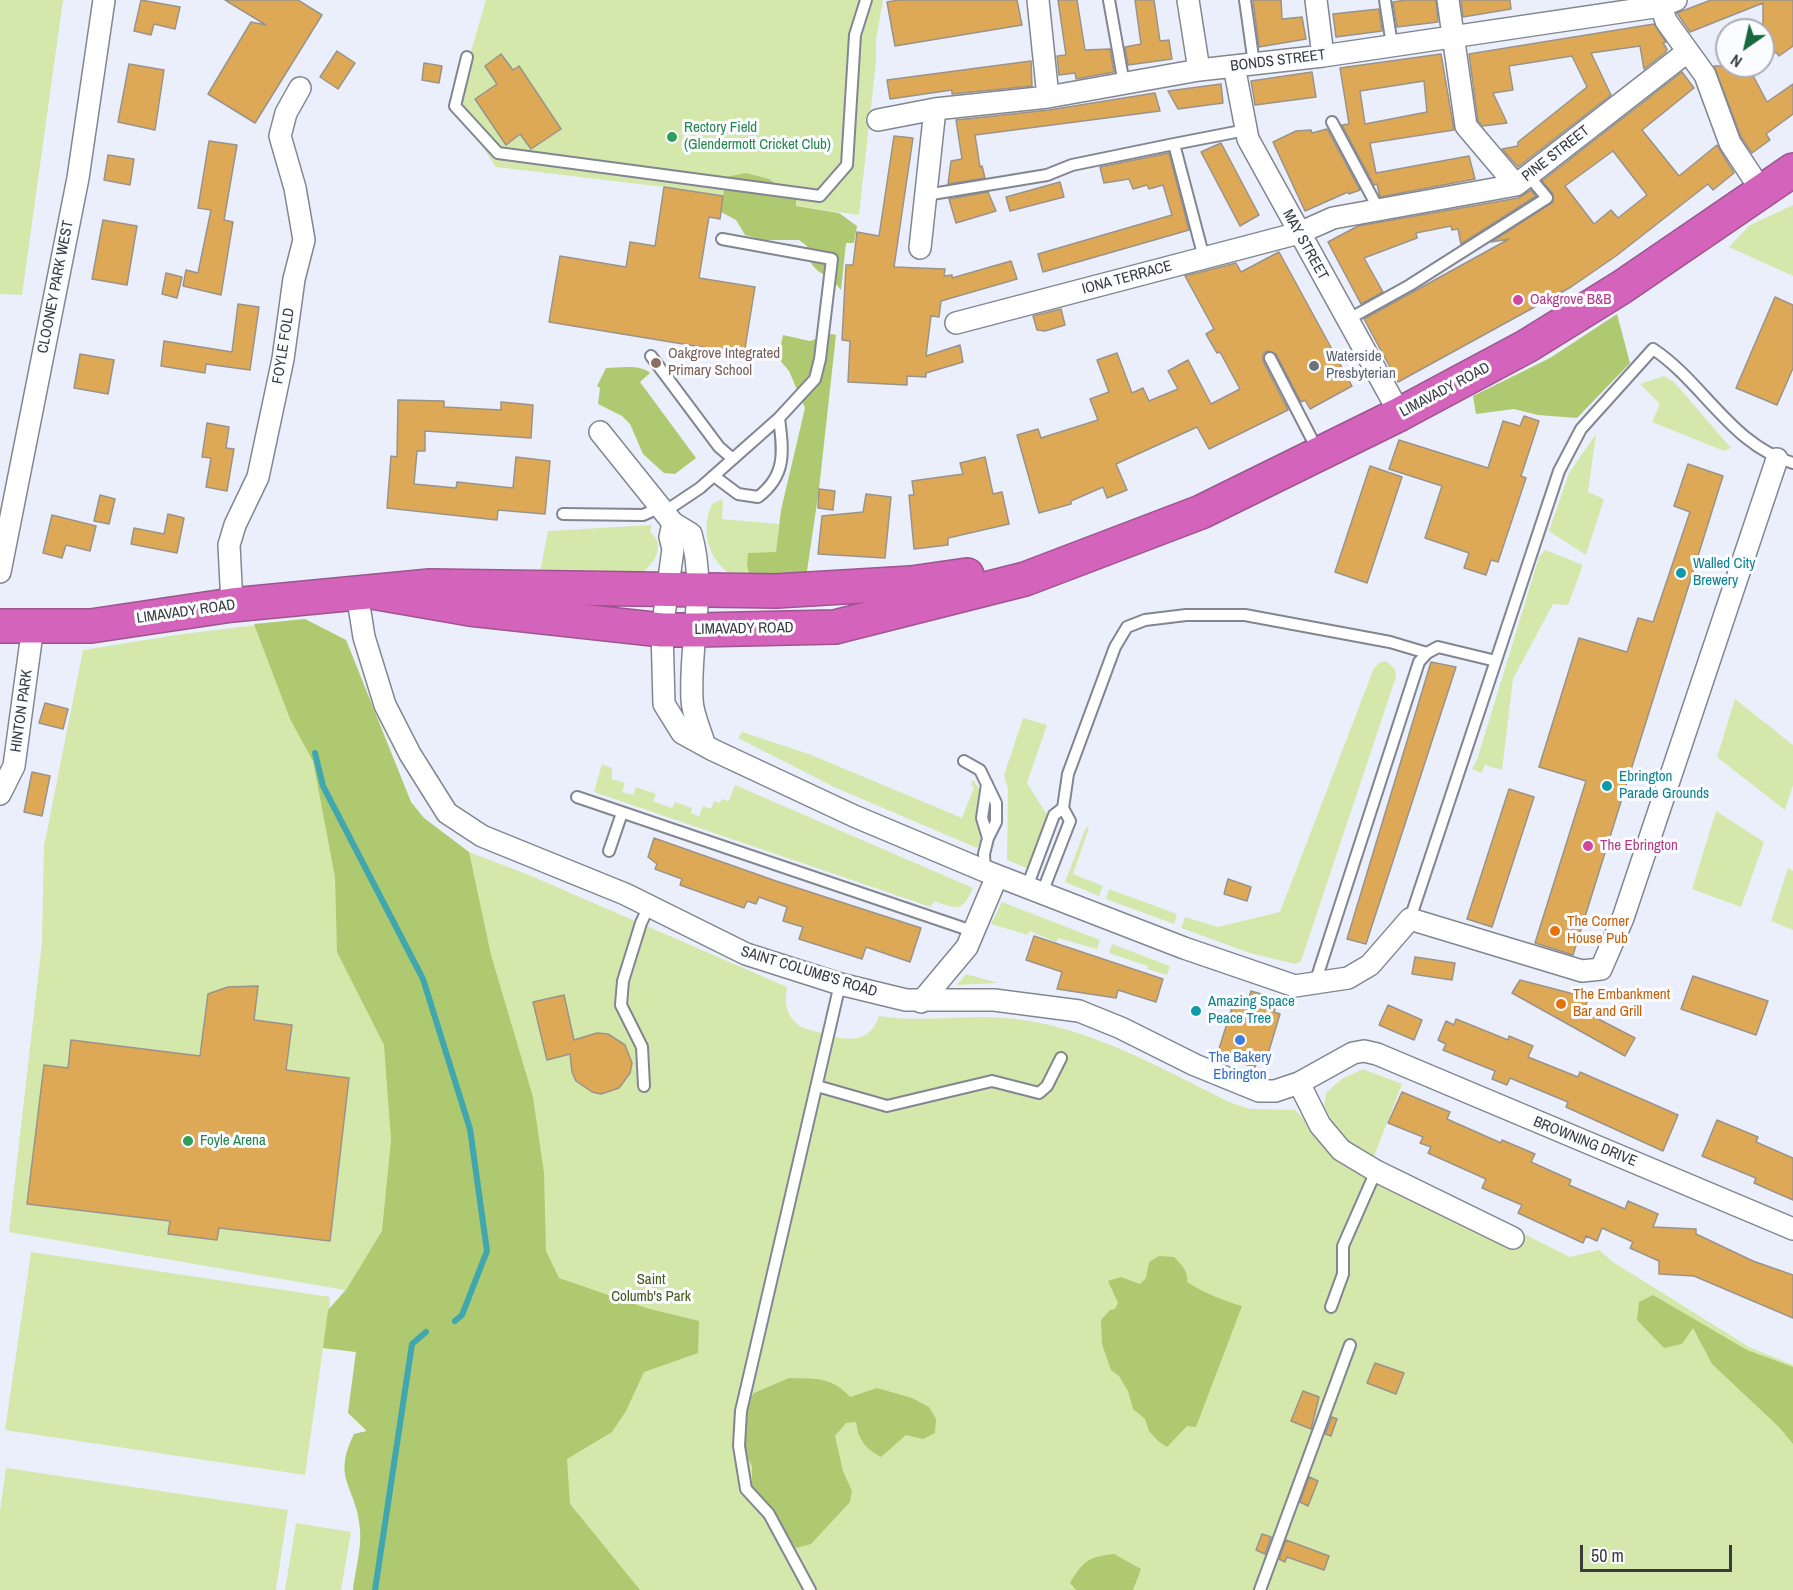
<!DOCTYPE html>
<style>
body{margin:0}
#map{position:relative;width:1793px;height:1590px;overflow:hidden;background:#eaeffb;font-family:"Archivo Narrow",sans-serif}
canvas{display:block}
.north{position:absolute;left:1715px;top:18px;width:60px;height:60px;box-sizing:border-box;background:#fbfcff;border:2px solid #adaeb2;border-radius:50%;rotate:214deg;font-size:16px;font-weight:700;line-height:24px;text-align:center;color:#383a3e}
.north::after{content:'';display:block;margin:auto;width:21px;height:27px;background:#166a3b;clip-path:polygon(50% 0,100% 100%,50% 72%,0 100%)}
.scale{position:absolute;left:1580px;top:1545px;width:152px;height:27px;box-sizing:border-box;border:3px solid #383a3e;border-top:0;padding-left:8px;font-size:18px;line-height:21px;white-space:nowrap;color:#383a3e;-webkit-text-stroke:4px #fbfcff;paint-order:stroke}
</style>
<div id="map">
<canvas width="1793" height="1590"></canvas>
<div class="north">N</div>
<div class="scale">50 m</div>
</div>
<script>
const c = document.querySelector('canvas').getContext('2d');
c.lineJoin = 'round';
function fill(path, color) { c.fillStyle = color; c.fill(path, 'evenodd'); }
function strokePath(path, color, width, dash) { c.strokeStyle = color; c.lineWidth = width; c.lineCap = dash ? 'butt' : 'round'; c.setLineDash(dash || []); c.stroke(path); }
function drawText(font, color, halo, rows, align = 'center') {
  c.font = font + ' "Archivo Narrow",sans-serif'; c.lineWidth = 6; c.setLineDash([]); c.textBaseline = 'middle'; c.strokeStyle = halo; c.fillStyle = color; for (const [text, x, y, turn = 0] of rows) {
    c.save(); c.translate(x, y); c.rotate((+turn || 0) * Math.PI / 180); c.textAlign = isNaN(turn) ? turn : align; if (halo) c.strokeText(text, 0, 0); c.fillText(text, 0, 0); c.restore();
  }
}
fill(new Path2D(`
 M0,0H63L22,295L0,294Z
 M486,0H883L876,40V62L859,215L664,187L496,167L455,106Z
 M1793,205V276L1729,247L1750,225Z
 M1664,376L1674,382L1731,448L1724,451L1652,422L1660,404L1640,384Z
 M1596,434L1588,492L1604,499L1586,555L1549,531L1569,473Z
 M723,499L722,519L779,524L774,578L733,576C708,561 700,530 712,504Z
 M652,525L650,532C667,545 654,565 640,574L540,572L548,531Z
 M1545,550L1583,565L1568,605L1553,604L1513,679L1502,770L1485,765L1482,773L1472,769L1477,760L1539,557Z
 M305,619L346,640L411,802L424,818L469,852L529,875L787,987C785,1000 785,1012 795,1022C801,1029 812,1030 821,1033C844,1040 869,1046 879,1016C922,1023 964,1014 1007,1018C1086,1025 1159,1067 1229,1102L1250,1109L1295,1110L1349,1168L1379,1179L1507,1247L1516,1230L1570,1257L1599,1250L1613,1262L1749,1347L1793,1365V1590H353C355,1571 362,1548 360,1529C357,1486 331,1481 354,1434L367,1431L348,1413L356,1352L323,1348L305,1475L5,1430L31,1252L330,1297L329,1309L345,1290L9,1232L42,942L44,846L83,650L183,634Z
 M1386,661L1395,669L1396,677L1301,961L1295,964L1250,953L1181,928L1185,917L1218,927L1280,912L1374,668L1379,663Z
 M1735,699L1793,745V785L1785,810L1717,757Z
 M1023,718L1047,725L1027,783L1049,818L1029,869L1007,860L1008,789L1004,775Z
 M742,732L809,754L962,818L974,788L971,784L973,780L981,791L980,844L977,848L834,787L738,738Z
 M602,764L612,768V779L625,783L622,792L633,795L636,787L656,794L653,801L672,808L675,802L692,808L691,813L699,816L703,806L711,809L714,801L720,803L722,799L729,801L735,785L973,888C962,913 957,909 934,901L931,907L594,792Z
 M1716,811L1764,842L1741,907L1692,889Z
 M1086,827L1089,828L1073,874L1103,886L1099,896L1065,882Z
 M1788,868L1793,871V930L1771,921Z
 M1109,889L1177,914L1174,924L1106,899Z
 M1002,902L1100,940L1097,949L1058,938L1056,942L1030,931L1028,935L991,924Z
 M1112,944L1170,966L1167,975L1147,969L1148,966L1109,953Z
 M966,974L998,983L957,985Z
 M1363,1069L1402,1084L1373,1159L1341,1138L1324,1106L1326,1093L1343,1078Z
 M6,1468L288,1510L276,1590H0V1511Z
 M296,1523L351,1532L341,1590H285Z`), '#d4e8ac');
fill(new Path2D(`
 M746,173L769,179L796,198V206L839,213L857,226L854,243H846L841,290C825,269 809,276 807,246L799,240H764L745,235L736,220L721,212L726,177Z
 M1617,314L1630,363L1577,418L1538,415L1514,409L1476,414L1473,396L1550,358Z
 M832,334L836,335L819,489L806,578L750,577L747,565L748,553L776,552L781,510L805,408L789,371L778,358L783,335L810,341Z
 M606,368C619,368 640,364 650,373L640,382L696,458L675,474L664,473L643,454L630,424L622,416L598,404L600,388L597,386Z
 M305,619L346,640L411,802L424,818L469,852L491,955L533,1097L544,1173L546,1251L559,1278L646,1308L699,1321L698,1353L644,1372L626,1411L612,1432L567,1459L570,1504L640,1590H353C355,1571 362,1548 360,1529C357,1486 331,1481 354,1434L367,1431L348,1413L356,1352L323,1348L328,1310L346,1290L382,1231L391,1140L384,1045L337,952L335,877L313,761L290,719L254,624Z
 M1159,1256L1174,1257C1181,1264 1189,1272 1187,1282C1204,1293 1222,1300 1242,1306L1196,1427L1187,1426L1167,1447L1158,1441L1149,1431L1145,1419L1133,1409L1128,1391L1119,1376L1111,1370L1102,1344L1101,1320L1110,1310L1115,1309L1118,1303L1108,1281L1121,1277L1140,1284L1146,1278L1149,1262Z
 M1653,1295L1747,1350L1793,1367V1444L1779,1427L1712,1364L1693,1328L1682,1344L1664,1348L1637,1320L1639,1302Z
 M789,1378C815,1379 831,1376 850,1397L877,1388L912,1398L929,1407L936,1419L935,1433L923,1439L906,1435L881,1457C866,1449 858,1440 856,1422L846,1423L835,1436L843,1471L852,1491L850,1502L811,1544L796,1548L752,1490V1466L744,1452L746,1405L754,1393Z
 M1114,1554L1141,1569L1133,1590H1076L1070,1583C1083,1561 1088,1557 1114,1554Z`), '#afc971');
strokePath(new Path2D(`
 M315,753L323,786L423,979L470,1129L487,1251L462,1315L455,1321
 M375,1590L412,1344L426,1332`), '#40a7af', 6);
const building = new Path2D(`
 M141,0L180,7L175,29L154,24L151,35L134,31Z
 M225,0H298L322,15L255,123L208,94L251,22L266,25Z
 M899,0H1017L1022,25L895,46L887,2Z
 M1058,0H1077L1085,50L1110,49L1114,72L1076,79L1075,73L1059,75L1057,56L1066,55Z
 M1135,0H1154L1160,41L1169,40L1172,59L1128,65L1125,47L1141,44Z
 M1253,0H1281L1282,19L1302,17L1306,39L1259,47Z
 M1406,0H1436L1438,22L1397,27L1393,2Z
 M1461,0H1510L1511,9L1463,17Z
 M1711,0H1793V46L1779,56L1776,52L1763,62V3L1690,32L1677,13Z
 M1379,9L1382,31L1336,37L1333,14Z
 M1654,24L1666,42L1663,43L1667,49L1666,52L1644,69L1640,46L1591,53L1611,95L1518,167L1502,149L1518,146V142L1587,87L1572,56L1509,66L1513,90L1493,93L1507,123L1483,126L1478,121L1469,54Z
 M337,51L355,63L338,89L320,77Z
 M501,54L513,70L519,66L561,129L531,149L520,134L506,145L475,99L497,84L485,66Z
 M1441,54L1454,130L1370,143L1376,173L1469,156L1475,179L1380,197L1377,184L1374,185L1342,125L1349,124L1340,68ZM1424,81L1427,112L1365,124L1360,91Z
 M1031,61L1032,86L952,94V90L890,99L887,80Z
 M424,63L442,66L439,83L422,80Z
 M129,64L164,70L155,130L118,122Z
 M1714,66H1748L1767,102L1793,84V114L1766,134L1770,140L1752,153L1741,137Z
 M1312,72L1316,97L1255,105L1251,81Z
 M1682,72L1694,88L1642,130L1679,176L1717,145L1734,173L1713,190L1708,184L1616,256L1571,287L1398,382L1364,319L1509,239L1491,242L1553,202V194L1542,181ZM1613,151L1647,195L1618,218L1611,210L1594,224L1565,186Z
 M1221,84L1223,103L1178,109L1168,91Z
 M1155,93L1160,111L975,135L980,167L982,166L985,178L948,184L951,161L962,159L956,120L1049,110Z
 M1327,129L1360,190L1349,194L1348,192L1305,211L1273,142L1296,131L1311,130L1312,133Z
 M894,136L913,138L894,267L945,269L944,276L952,275V278L1011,261L1017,279L941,301L939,317L931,316L926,356L960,345L963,362L926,373V377L907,376V385L848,382L850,341L842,340L846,265H853L857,232L879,236Z
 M209,141L237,145L224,220L233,222L221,295L183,286L186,270L198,273L211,210L198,208Z
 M1221,143L1259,215L1240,226L1201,152Z
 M1169,153L1189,230L1043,272L1038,254L1172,215L1163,185L1149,189L1147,185L1133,189L1129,179L1104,183L1100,167Z
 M108,155L134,159L130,185L104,180Z
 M1060,182L1064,197L1010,211L1006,197Z
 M664,187L723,196L720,219L709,217L699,278L755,287L744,354L549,322L560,256L626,267L630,242L655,246Z
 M1531,190L1536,196L1461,244L1458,229L1452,230L1451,226L1416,233L1417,238L1364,258L1383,292L1361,304L1328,242L1358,226L1518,198Z
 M988,192L996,211L956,223L949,199Z
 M103,220L137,226L127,285L92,279Z
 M1279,252L1352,386L1310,409L1305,400L1301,402L1276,354L1267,351L1263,354V361L1288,410L1209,449L1197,427L1116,464L1127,490L1107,498L1103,487L1071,501V504L1039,513L1017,435L1038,429L1041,438L1098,420L1090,399L1109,392L1097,360L1117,353L1132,393L1143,388L1149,401L1178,389L1168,371L1188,360L1211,404L1240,389L1220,352L1217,353L1206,334L1214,329L1185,276L1236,263L1241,272Z
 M166,273L182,277L177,298L162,294Z
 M1775,297L1793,305V368L1777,405L1736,388Z
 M238,304L259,307L250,370L206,364L205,373L161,366L164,341L232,352Z
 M1061,309L1065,325L1045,331L1037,330L1033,316Z
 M80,354L114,360L108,394L74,388Z
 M398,400L444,401V407L501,410V402L533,405L531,438L425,431V451H417L414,484L456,488L457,482L513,488L516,457L550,461L545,514L498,510L497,520L387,508L391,456L397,457Z
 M1524,416L1539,421L1521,476L1526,478L1498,562L1491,560L1486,575L1464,568L1469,553L1425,538L1442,486L1389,469L1399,440L1488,468L1503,421L1520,426Z
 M207,423L229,427L226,448L234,449L227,491L206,487L211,458L202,457Z
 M985,457L993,494L1002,492L1009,524L948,538V545L914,549L909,495H914L912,481L963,474L960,463Z
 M1688,464L1723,476L1573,955L1535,943L1586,781L1539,767L1579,638L1627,652L1638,618L1653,622L1690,512L1674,506Z
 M1370,466L1402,477L1367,583L1335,572Z
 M819,489L835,491L833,510L818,508Z
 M866,494L891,497L885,558L818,554L822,516L863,512Z
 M100,495L115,499L109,524L94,521Z
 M168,514L184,518L177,553L131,544L134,528L164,534Z
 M52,515L96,526L90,551L66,545L62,558L43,553Z
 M1431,662L1456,667L1366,944L1347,939Z
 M45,703L68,709L63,729L39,723Z
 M32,772L50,776L42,816L24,812Z
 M1509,789L1534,797L1492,927L1467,919Z
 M654,838L776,881L921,928L910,962L866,947L862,959L799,939L803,927L783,921L787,907L759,897L756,904L747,901L744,908L680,885L682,879L655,869L657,864L648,857Z
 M1228,879L1251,887L1247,901L1224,894Z
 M1034,936L1163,979L1156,1002L1118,990L1116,998L1057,989L1062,972L1026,960Z
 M1415,957L1455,963L1452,980L1412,974Z
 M1693,976L1768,1001L1756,1035L1681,1009Z
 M1520,980L1589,998L1583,1011L1635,1038L1625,1056L1512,993Z
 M258,986L254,1020L292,1025L286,1070L349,1078L330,1241L219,1228L217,1240L168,1234L170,1221L27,1204L44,1065L68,1068L71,1040L200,1056L208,994L228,987Z
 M1251,991L1278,999L1274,1012L1280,1014L1268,1054L1260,1051L1255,1067L1224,1058L1225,1054L1218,1052L1234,1001L1247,1005Z
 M564,995L574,1040L597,1033L608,1034L625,1045L632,1063L630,1073L619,1088L601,1094L592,1092L576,1081L572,1072L570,1054L547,1060L533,1002Z
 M1388,1005L1422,1020L1414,1040L1379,1025Z
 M1456,1019L1508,1040L1509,1036L1533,1046L1528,1057L1578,1077L1580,1072L1678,1115L1663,1151L1566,1107L1568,1102L1510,1078L1507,1085L1492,1079L1495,1071L1443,1050L1446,1044L1438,1040L1446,1021L1454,1025Z
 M1402,1092L1450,1112L1447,1119L1501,1143L1502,1140L1535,1154L1531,1162L1571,1180L1569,1185L1625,1209L1628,1201L1658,1214L1653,1227L1696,1229V1234L1753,1261L1793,1275V1318L1694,1276L1659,1274V1261L1630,1248L1633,1242L1602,1228L1597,1241L1586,1236L1583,1243L1518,1213L1522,1205L1482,1188L1486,1179L1428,1153L1431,1147L1420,1143L1423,1137L1388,1123Z
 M1717,1120L1758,1137L1756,1142L1793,1158V1200L1754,1183L1756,1178L1702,1156Z
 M1375,1363L1404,1373L1396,1394L1367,1383Z
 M1303,1391L1319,1397L1311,1429L1291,1421Z
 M1332,1417L1337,1419L1331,1436L1325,1434Z
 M1309,1477L1318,1481L1308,1506L1300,1502Z
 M1262,1534L1271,1537L1265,1554L1256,1550Z
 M1286,1540L1329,1556L1324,1570L1287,1557L1285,1562L1279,1559Z`);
fill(building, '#dea956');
strokePath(building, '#9a938a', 1.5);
const lane = new Path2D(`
 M1109,0L1124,84
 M1245,0L1254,64
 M1385,0L1392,45
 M467,57L455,106L498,153L820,196L847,165L855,35L866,0
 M1332,122L1379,210
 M926,195L1047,175L1072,165L1174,144
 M1204,258L1174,144L1246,130
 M1347,320L1410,285L1547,198L1528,175
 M651,356L719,447L733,459
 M1270,358L1318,451
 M714,476L738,494L758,497C787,475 783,451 779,418
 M664,512L700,488L779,418L815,379L820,359L832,259L722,239
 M563,514L643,515L661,507
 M964,761L980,770L996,803V822L988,838L984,854L985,871
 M987,784L982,818L988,838
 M577,797L972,931
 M609,851L622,813
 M1027,887L1054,815L1063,808L1068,774L1115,647L1127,627L1145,620L1186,615H1245L1390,642L1427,653
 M1042,893L1070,821L1063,808
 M1410,919L1559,471L1581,429L1653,349C1703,382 1732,446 1793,463
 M1315,983L1419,662L1427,653L1438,647L1496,661
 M644,1086L642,1047L621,1005L623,981L641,923L649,906
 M817,1086L887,1106L992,1081L1039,1093L1047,1086L1061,1058
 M1331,1307L1343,1274V1246L1376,1171
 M810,1590L769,1514L746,1489L739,1446L741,1411L840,984
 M1260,1590L1350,1345`);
const street = new Path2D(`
 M1038,0L1048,97
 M1188,0L1199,70
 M1316,0L1323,56
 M1448,0L1466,126L1516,185
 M1661,6L1666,21L1705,75L1730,143L1761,190
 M1234,66L1248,139L1400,414
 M878,120L935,109L1048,97L1199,70L1323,56L1661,6L1676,0
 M920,248L935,109
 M956,323L1299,233L1333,218L1516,185L1687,52
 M600,432L673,523L691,534C707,589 689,643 692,699C692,713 700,729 704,743
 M673,523L670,537L673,549L662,630L664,704L682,733L713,750L854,816L985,871L1184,948L1295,986L1348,978L1370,965L1410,919L1582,971L1601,969L1623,918L1777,459
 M0,572L78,178L104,0
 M357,593L364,637L385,705L410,754L447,813L482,836L625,894L746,954L840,984L906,1000H994L1079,1011L1121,1028L1195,1065L1259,1091H1275L1299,1083L1353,1053L1364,1051L1377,1054L1793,1229
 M232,605L229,545L235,525L258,477L283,359L294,279L304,240L295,188L280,136L286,113L300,88
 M0,794L14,766L33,626
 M921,1002L967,947L997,876
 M1299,1083L1320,1125L1341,1150L1376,1171L1513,1238`);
const highway = new Path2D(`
 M372,592L470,609L662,630H697L835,627L1025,579L1201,512L1400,414L1527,346L1622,287L1793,170
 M0,626H91L232,605L430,586L776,591L911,583L967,575`);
strokePath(lane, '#818691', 14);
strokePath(street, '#818691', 24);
strokePath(highway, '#9d558f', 36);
strokePath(lane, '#fff', 10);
strokePath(street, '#fff', 21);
strokePath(highway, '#d463bb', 33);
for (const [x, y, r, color] of [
 [672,137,6,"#2e9e5b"],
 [1518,300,6,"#d1479c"],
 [656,363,6,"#8d6e63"],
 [1314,366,6,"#6b7280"],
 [1681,573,6,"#0f9aa8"],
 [1607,786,6,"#0f9aa8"],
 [1588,846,6,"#d1479c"],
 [1555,931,6,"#e8710a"],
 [1561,1004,6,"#e8710a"],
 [1196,1011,6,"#0f9aa8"],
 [1240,1040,6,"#3f7fe0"],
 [188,1141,6,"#2e9e5b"]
]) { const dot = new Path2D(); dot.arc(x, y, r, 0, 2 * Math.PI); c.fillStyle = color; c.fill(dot); strokePath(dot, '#fbfcff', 2); }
drawText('15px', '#383a3e', '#fbfcff', [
 ["BONDS STREET",1278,61,-7],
 ["PINE STREET",1556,154,-38],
 ["MAY STREET",1305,245,61],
 ["IONA TERRACE",1127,278,-15],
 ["CLOONEY PARK WEST",56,287,-79],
 ["FOYLE FOLD",284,346,-81],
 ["LIMAVADY ROAD",1445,390,-28],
 ["LIMAVADY ROAD",186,612,-8],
 ["LIMAVADY ROAD",744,629,-1],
 ["HINTON PARK",22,711,-82],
 ["SAINT COLUMB'S ROAD",809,972,17],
 ["BROWNING DRIVE",1585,1142,22]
]);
drawText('15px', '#27864d', '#fbfcff', [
 ["Rectory Field",684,128],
 ["(Glendermott Cricket Club)",684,145],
 ["Foyle Arena",200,1141]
], 'left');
drawText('15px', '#b23c85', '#fbfcff', [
 ["Oakgrove B&B",1530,300],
 ["The Ebrington",1600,846]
], 'left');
drawText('15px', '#785e54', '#fbfcff', [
 ["Oakgrove Integrated",668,354],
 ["Primary School",668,371]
], 'left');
drawText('15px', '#5b616d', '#fbfcff', [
 ["Waterside",1326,357],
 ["Presbyterian",1326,374]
], 'left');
drawText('15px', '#0d838f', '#fbfcff', [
 ["Walled City",1693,564],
 ["Brewery",1693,581],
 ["Ebrington",1619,777],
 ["Parade Grounds",1619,794],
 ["Amazing Space",1208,1002],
 ["Peace Tree",1208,1019]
], 'left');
drawText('15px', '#c56008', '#fbfcff', [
 ["The Corner",1567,922],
 ["House Pub",1567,939],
 ["The Embankment",1573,995],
 ["Bar and Grill",1573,1012]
], 'left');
drawText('15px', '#366cbe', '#fbfcff', [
 ["The Bakery",1240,1058],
 ["Ebrington",1240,1075]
]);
drawText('15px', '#465718', '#fbfcff', [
 ["Saint",651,1280],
 ["Columb's Park",651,1297]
]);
</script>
